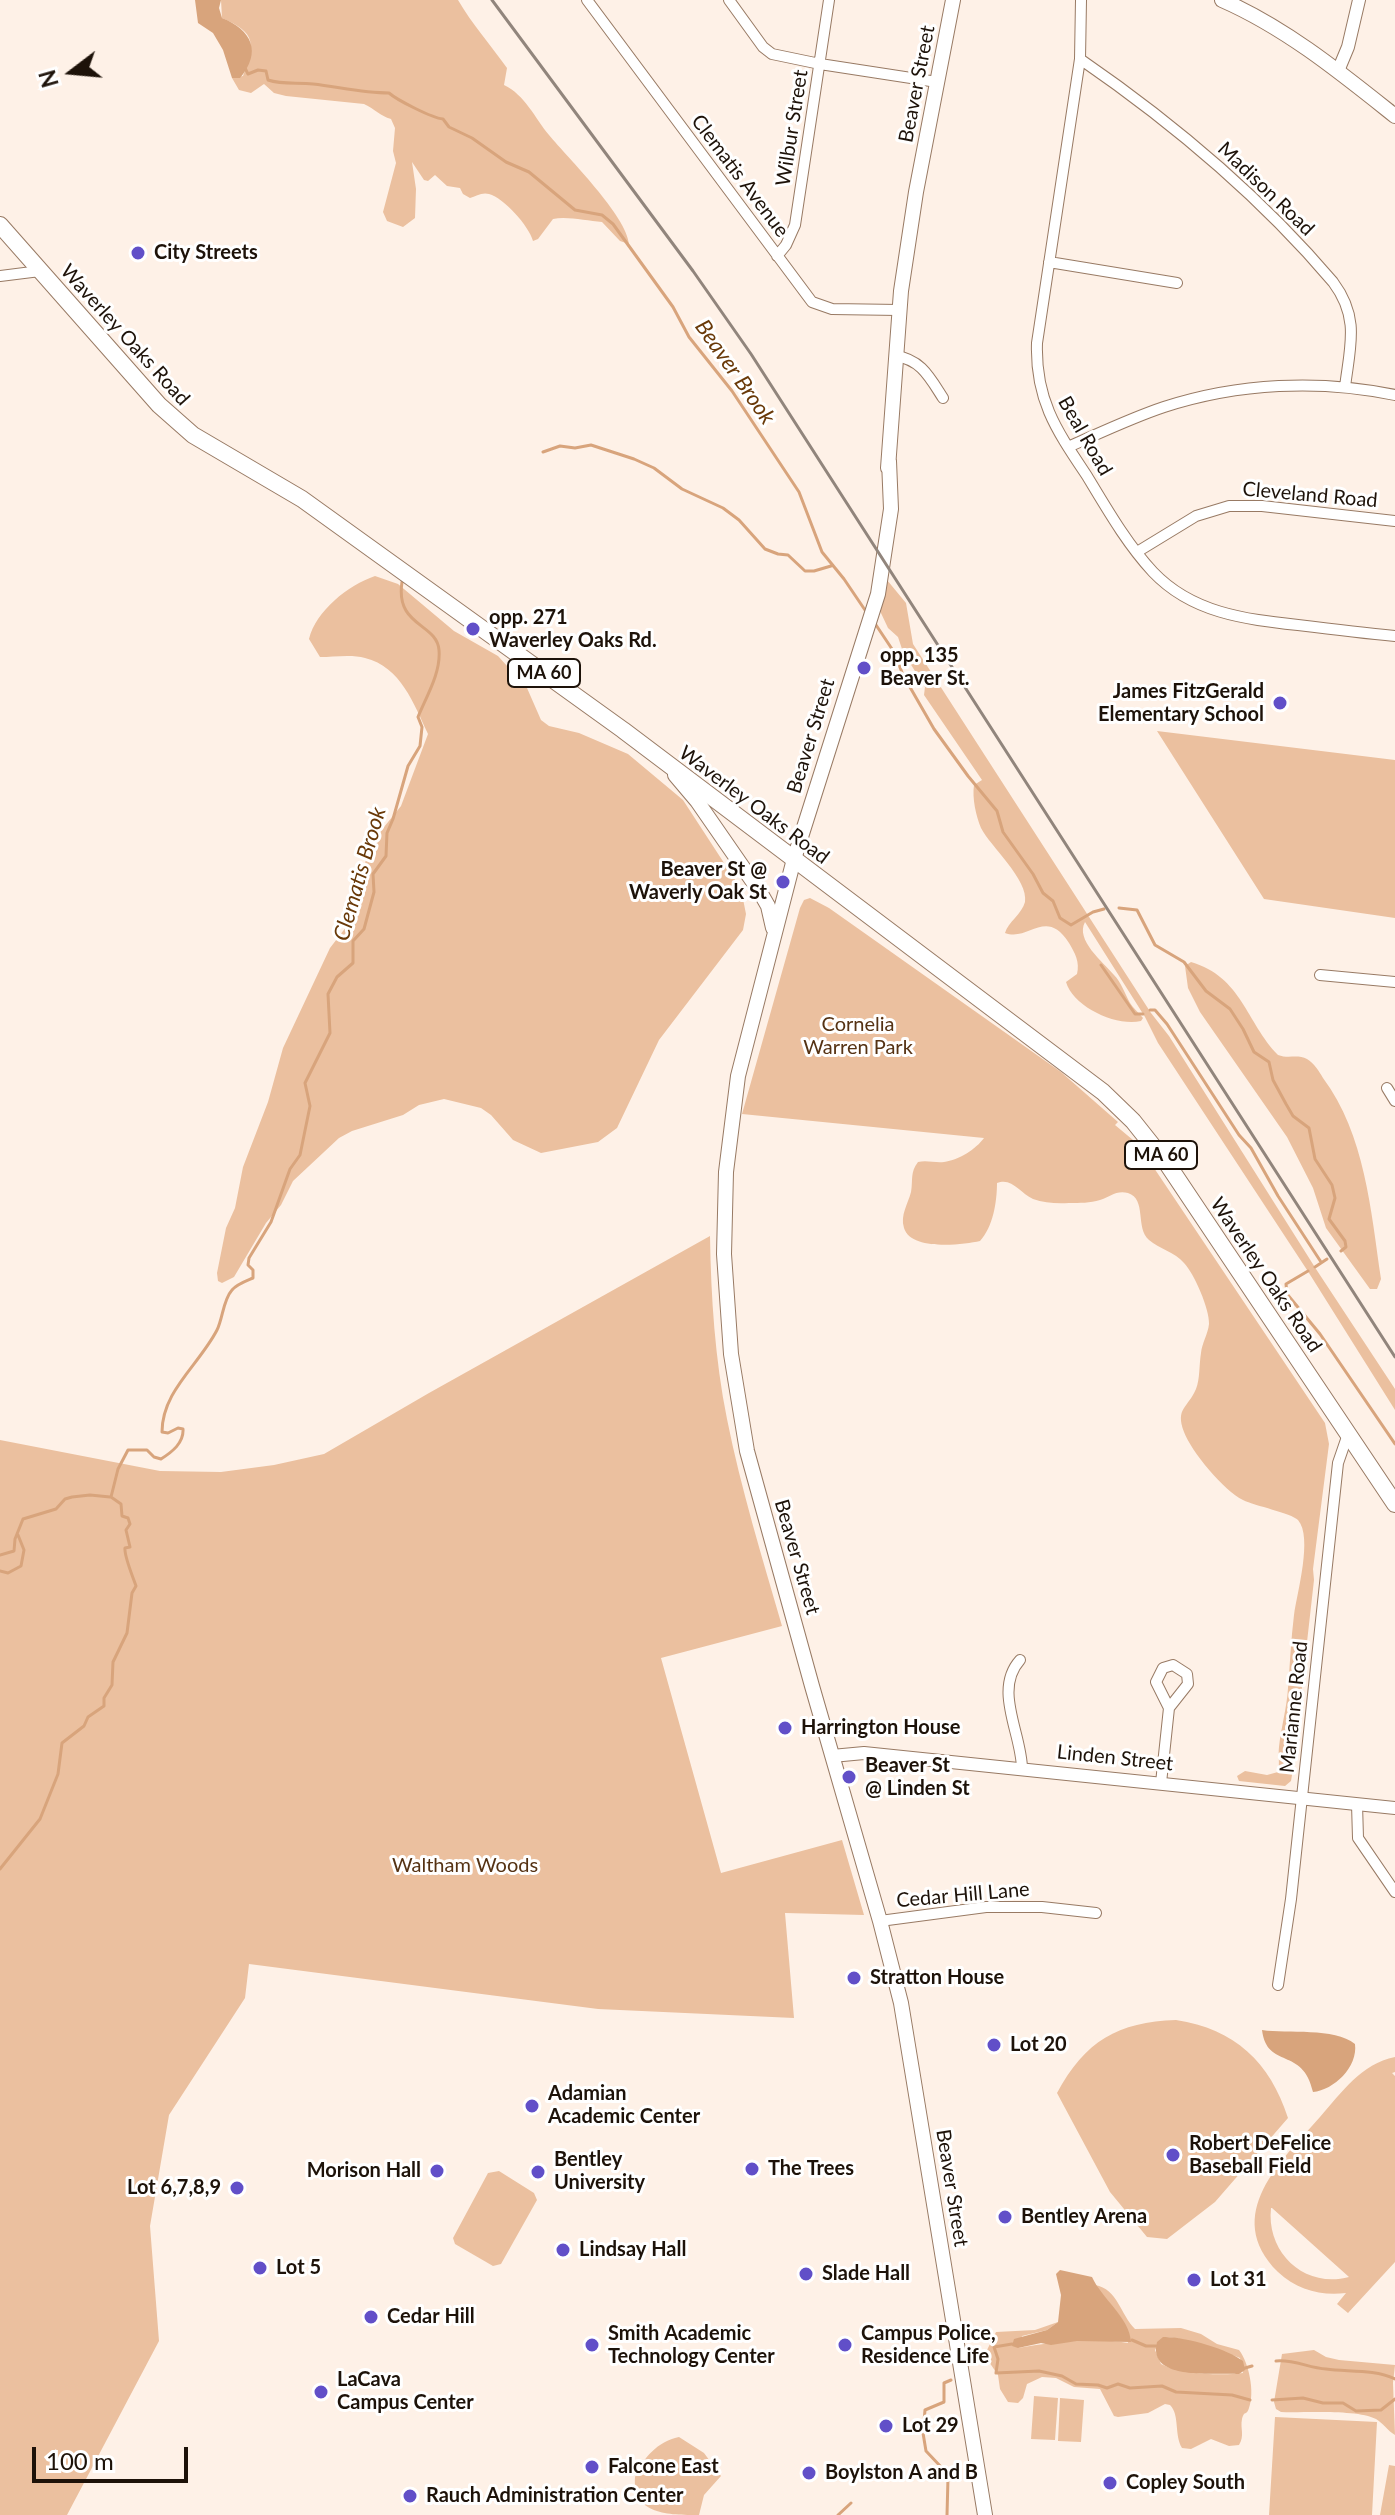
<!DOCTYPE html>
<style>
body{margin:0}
#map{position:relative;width:1395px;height:2515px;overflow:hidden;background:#fef1e7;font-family:Lato,sans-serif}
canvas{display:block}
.north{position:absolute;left:32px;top:32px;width:80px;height:80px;-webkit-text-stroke:6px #fff;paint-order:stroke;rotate:254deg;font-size:22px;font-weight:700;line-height:32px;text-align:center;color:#1d1209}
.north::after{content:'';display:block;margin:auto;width:28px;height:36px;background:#1d1209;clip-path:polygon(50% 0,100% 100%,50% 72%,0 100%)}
.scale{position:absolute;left:32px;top:2447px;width:156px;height:36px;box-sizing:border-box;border:4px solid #1d1209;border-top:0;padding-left:10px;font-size:24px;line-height:28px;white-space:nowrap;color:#1d1209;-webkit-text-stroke:6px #fff;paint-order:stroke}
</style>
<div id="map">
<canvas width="1395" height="2515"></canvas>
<div class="north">N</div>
<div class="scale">100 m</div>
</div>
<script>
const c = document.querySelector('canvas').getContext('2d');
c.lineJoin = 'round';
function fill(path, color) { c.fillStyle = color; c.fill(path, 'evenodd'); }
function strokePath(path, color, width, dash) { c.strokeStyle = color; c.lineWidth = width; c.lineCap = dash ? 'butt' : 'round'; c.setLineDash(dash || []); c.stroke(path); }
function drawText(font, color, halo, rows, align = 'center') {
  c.font = font + ' Lato,sans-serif'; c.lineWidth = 6; c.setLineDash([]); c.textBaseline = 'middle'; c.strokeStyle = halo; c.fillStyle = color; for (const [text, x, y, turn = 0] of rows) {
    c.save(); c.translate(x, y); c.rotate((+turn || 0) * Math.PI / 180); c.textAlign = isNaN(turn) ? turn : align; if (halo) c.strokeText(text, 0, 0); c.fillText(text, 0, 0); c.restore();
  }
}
fill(new Path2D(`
 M221,0H458C472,24 490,44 507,68L504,85C525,95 535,118 549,135C568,158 627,216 629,244L620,241L602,222C587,221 567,216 553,219L538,239L533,241C529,226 504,198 489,194C482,192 476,196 470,198L463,194L460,188L447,186L435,175L428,181L424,180L412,162L416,189L415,218L403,227L387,221L383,212L396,163L393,151L395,128L391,119C380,116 375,109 364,104L286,96L274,93L264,84L251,93L239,90L232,78L243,76C255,44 257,33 222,18Z
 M375,576L398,584L454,631L498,656L527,688L541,720L549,726L579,733L628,754L683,800L741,889L746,914L743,930L659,1040L617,1128L598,1142L541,1153L513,1140L491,1115L481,1108L444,1099L419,1105L403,1115L352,1131L339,1138L293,1181L281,1205L266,1223L234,1277L222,1283L218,1281L217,1273L226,1228L235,1208L243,1167L268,1102L283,1048L330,948L353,918L362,892L367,848L401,806L428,734C414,704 401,667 365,658C352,654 333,657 320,657L309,639C316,611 348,585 375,576Z
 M887,580L906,603L913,644L1151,1013L1169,1036L1316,1269L1395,1389V1410L1309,1273L1158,1043L1145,1017L1085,922C1075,940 1103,962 1114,975C1121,982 1125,994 1130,1003C1133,1008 1139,1013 1143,1018L1141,1021C1117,1027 1073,1007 1066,982L1077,974C1080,962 1075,953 1069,943C1046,907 1029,942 1005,933C1008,922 1022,914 1025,902C1029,880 990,846 981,828C976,816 972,798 974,785L982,780L924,695L925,687L903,652L898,637L888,628L880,611Z
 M1157,731L1395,760V918L1264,899Z
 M810,898L829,908L1061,1072L1118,1122L1115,1125L1133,1140L1150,1162L1325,1423L1329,1444L1313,1569L1314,1580L1292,1775L1291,1781L1285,1786L1239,1781L1237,1776L1245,1771L1267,1775L1278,1772C1280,1763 1278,1756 1279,1747C1281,1728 1287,1707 1288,1688C1290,1663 1291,1639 1294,1615C1297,1593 1313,1537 1298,1520C1291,1513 1255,1506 1243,1500C1224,1491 1191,1451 1184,1432C1175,1408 1188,1408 1196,1389C1200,1379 1199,1365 1201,1353C1202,1343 1208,1334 1209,1324C1210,1310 1194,1273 1184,1263C1175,1252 1159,1249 1149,1240C1135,1228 1147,1199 1128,1193C1116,1190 1110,1197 1100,1200C1090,1203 1080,1203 1069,1203C1058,1204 1044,1203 1033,1199C1020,1193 1012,1177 997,1183C997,1202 993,1227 980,1241C962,1245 911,1251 904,1228C900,1215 908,1204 911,1192C913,1180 910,1172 918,1162C927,1160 935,1163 944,1162C959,1160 976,1149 984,1138L742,1114L800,908L804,900Z
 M1191,962C1242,977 1246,1022 1278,1055C1288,1059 1298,1054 1307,1059C1314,1063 1319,1071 1323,1078C1365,1134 1371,1211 1381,1279L1377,1289H1370L1326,1228L1313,1188L1287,1137L1200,1012L1188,988L1185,966Z
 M710,1236C711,1298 715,1359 727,1419C741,1489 762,1557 782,1626L661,1658L721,1873L842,1840L864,1915L785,1913L794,2018L598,2009L249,1964L245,1998L169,2115L150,2226L159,2341L67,2515H0V1440L160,1471L221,1472L274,1465L324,1454L429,1393Z
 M1176,2020C1235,2029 1270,2062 1288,2118L1215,2202L1167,2239L1147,2237L1110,2192L1057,2093C1085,2041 1118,2022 1176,2020Z
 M1395,2057V2072L1392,2073L1395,2076V2262L1348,2313L1337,2304L1346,2293C1321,2296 1297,2290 1278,2272C1221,2215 1282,2160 1320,2117C1342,2092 1361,2064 1395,2057ZM1271,2208H1272L1349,2277C1305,2289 1266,2253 1271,2208Z
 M499,2171L534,2193L537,2200L501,2264L493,2266L455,2244L453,2238L488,2173Z
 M1095,2285C1118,2289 1120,2314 1135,2329L1181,2328L1201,2334L1217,2344L1239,2350C1249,2363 1255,2392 1249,2408C1246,2417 1245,2409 1242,2419C1240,2429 1245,2435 1239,2445L1229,2446L1211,2439L1191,2449L1182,2448C1174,2435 1180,2415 1170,2405L1165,2404L1148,2413L1118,2417L1114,2416L1100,2389L1074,2387L1056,2378L1042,2377L1027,2384L1023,2398L1018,2403L1008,2402L1000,2389L998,2375L987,2359L986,2352L996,2332L1035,2330L1058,2322L1047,2330L1022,2336L1018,2348C1053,2342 1093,2337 1128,2343L1123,2321ZM1169,2337L1190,2341L1235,2356L1240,2358L1243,2373C1221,2376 1180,2374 1161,2364L1155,2350L1163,2338Z
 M1314,2350L1326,2357L1339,2360L1395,2365L1393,2383L1395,2435C1388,2431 1383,2423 1376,2419C1356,2409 1304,2413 1281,2412L1276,2409L1274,2402L1282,2354Z
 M1034,2396L1058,2398L1055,2440L1031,2439Z
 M1060,2398L1084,2400L1081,2442L1058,2441Z
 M1275,2417L1377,2422L1372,2515H1269Z
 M679,2437L704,2453L721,2476L704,2495L699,2515C669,2515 632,2515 635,2477C644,2457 657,2442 679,2437Z
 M1389,2465L1395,2466V2515H1380Z`), '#ebc09f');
fill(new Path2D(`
 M195,0H221L219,8L222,18C252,30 262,52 240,78H232L223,50L213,33L198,23Z
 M1262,2030C1288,2034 1334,2027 1355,2044C1358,2067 1334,2090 1313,2092C1303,2046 1267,2070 1262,2030Z
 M1060,2270L1092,2277C1102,2299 1130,2318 1131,2342L1077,2341L1051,2345L1041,2343L1018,2348L1012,2346L1014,2339L1047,2330L1058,2322L1061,2295L1056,2274Z
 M1163,2337C1183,2336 1228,2349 1243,2361L1245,2370L1239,2374C1215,2372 1147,2382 1157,2342Z`), '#d8a47c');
strokePath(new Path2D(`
 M245,68L248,74L258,70L266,71L268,80C283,85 298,82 313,84C339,87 363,93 389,93C397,100 432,118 443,119L449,127L472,138L506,162L529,172L575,210L602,215L613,224L673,307L689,337L732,391L799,492L822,552L844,579L867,613
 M543,452L560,446L575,448L591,445L634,459L654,468L682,489L723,508L739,520L765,549L778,554L788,555L805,571H814L831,566
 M874,622L894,652L903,675L934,729L968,776L997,811L1003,832L1033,874L1043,893L1053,901L1060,918L1071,925L1093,912L1104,909
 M1119,908L1137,910L1155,945L1184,962L1206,991L1230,1009L1243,1029L1254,1052L1269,1062L1273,1080L1286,1104L1293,1116L1309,1128L1315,1159L1332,1185L1335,1198L1329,1219L1345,1241L1346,1247L1341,1251
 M1101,965L1135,1014H1143
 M1150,1010H1155L1167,1024L1239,1135L1251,1148L1278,1196L1321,1262
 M1315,1267L1327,1259
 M1308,1271L1286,1284L1287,1294L1320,1334L1395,1444
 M0,1555L14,1551L15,1539L23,1519L56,1509L65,1499L72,1497L90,1495L110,1497
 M0,1571L8,1573L21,1566L24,1550L18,1535
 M0,1869L40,1819L58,1774L62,1743L84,1726L88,1717L104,1706V1698L112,1685L113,1662L127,1633L132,1593L136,1586C133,1577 124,1556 125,1548L130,1547L126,1530L130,1524L128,1518L122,1516L121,1504L111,1497L118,1469L128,1450H147L154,1457L161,1459C172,1452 184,1443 183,1429L178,1428L168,1433L162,1432C162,1391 199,1365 217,1330C223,1318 223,1300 232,1290C237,1284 246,1281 253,1278V1270L248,1265L249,1258L271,1222L290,1169L300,1155L310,1106L305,1083L330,1033L328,994L337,977L353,963V941L364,929L374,892L373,874L386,856L387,833L393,819L408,766L420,746L422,727L418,717C426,697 441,673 439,650C437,623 395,627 402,582
 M1132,2340L1146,2346H1156
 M1012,2344L994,2347L998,2359L996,2373L1039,2371L1062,2376L1076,2384L1098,2385L1107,2388L1118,2384L1130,2388L1162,2386L1176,2392L1232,2395L1250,2400
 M1276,2361C1293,2359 1309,2368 1326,2369C1348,2372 1374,2369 1395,2379
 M1245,2368L1252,2366
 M1272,2400L1303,2398L1323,2403H1343L1356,2411L1381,2410L1395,2399
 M838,2515L851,2503
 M947,2515L948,2478L943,2469L926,2451L923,2433L925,2410L944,2402V2383L951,2380`), '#d8a47c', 3);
const minor = new Path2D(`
 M587,0L812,302L832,309L899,310
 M729,0L763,47L772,54L820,64L937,82
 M1081,0L1080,59L1037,343C1035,400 1057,431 1087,476C1107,509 1127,544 1153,572C1192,613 1244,619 1298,625C1330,629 1363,633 1395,636
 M1080,59C1173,123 1260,196 1333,282C1360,318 1350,346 1345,387
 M777,256L786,245L795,225L829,0
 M1049,262L1177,283
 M0,276L40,271
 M895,356C921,359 930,378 943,398
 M1068,447C1100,433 1131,418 1164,407C1238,383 1319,379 1395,395
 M1137,552L1196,516L1229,506H1262L1395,521
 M1320,975L1395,982
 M1387,1088L1395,1101
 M1020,1660C993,1690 1022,1734 1022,1769
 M1173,1665L1187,1674L1188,1684L1169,1708L1156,1682L1163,1668Z
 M1161,1783L1169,1708
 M1357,1804L1358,1838L1395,1892
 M880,1921L986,1907H1042L1096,1913
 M1278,1985L1291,1899L1338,1463L1348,1434`);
const tertiary = new Path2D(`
 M1338,71L1348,47L1359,0
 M832,1756L864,1753L1395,1808`);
const secondary = new Path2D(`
 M1222,0C1286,28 1341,73 1395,116
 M889,461L891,509L878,594L794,859L738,1076L726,1172L724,1254L731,1354L747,1451L812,1686L880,1921L901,2003L985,2515
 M888,468L901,291L916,192L953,0
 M675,775L697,801L760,892L768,906L773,928`);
const primary = new Path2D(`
 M0,225L159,405L193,435L302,499L623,730L1103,1092L1133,1121L1168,1165L1395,1504`);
strokePath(minor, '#987a64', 12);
strokePath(tertiary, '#987a64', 14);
strokePath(secondary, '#987a64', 16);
strokePath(primary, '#987a64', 18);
strokePath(minor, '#fff', 10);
strokePath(tertiary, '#fff', 12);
strokePath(secondary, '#fff', 14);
strokePath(primary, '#fff', 16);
strokePath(new Path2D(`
 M492,0L693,271L751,354L1395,1357`), '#91857c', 3);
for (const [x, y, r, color] of [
 [138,253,8,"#614fc8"],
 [473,629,8,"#614fc8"],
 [864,668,8,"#614fc8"],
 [1280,703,8,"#614fc8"],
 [783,882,8,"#614fc8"],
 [785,1728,8,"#614fc8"],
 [849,1777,8,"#614fc8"],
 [854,1978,8,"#614fc8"],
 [994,2045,8,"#614fc8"],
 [532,2106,8,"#614fc8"],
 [1173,2155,8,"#614fc8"],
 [752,2169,8,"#614fc8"],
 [437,2171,8,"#614fc8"],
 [538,2172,8,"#614fc8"],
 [237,2188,8,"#614fc8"],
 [1005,2217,8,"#614fc8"],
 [563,2250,8,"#614fc8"],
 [260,2268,8,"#614fc8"],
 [806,2274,8,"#614fc8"],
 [1194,2280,8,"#614fc8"],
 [371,2317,8,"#614fc8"],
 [592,2345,8,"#614fc8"],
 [845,2345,8,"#614fc8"],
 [321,2392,8,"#614fc8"],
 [886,2426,8,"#614fc8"],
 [592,2467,8,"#614fc8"],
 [809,2473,8,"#614fc8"],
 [1110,2483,8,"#614fc8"],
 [410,2496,8,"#614fc8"]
]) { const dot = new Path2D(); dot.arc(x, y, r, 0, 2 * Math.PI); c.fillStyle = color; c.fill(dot); strokePath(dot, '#fff', 3); }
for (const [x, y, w] of [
 [544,673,72],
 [1161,1155,72]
]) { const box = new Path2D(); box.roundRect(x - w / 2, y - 14, w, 28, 6); c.fillStyle = '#fff'; c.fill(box); strokePath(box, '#1d1209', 2); }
drawText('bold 18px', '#1d1209', null, [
 ["MA 60",544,673],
 ["MA 60",1161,1155]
]);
drawText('20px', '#1d1209', '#fff', [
 ["Beaver Street",917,84,-79],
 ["Wilbur Street",792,128,-81],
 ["Clematis Avenue",740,176,53],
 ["Madison Road",1266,189,44],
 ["Waverley Oaks Road",125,335,48],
 ["Beal Road",1085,436,60],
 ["Cleveland Road",1310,495,5],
 ["Beaver Street",811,736,-73],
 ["Waverley Oaks Road",754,805,37],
 ["Waverley Oaks Road",1266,1275,56],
 ["Beaver Street",797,1557,74],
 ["Marianne Road",1294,1707,-84],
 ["Linden Street",1115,1758,6],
 ["Cedar Hill Lane",963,1895,-5],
 ["Beaver Street",952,2188,81]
]);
drawText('bold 20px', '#1d1209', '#fff', [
 ["City Streets",154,253],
 ["opp. 271",489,618],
 ["Waverley Oaks Rd.",489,641],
 ["opp. 135",880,656],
 ["Beaver St.",880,679],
 ["James FitzGerald",1264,692,"right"],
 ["Elementary School",1264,715,"right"],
 ["Beaver St @",767,870,"right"],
 ["Waverly Oak St",767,893,"right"],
 ["Harrington House",801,1728],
 ["Beaver St",865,1766],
 ["@ Linden St",865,1789],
 ["Stratton House",870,1978],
 ["Lot 20",1010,2045],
 ["Adamian",548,2094],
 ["Academic Center",548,2117],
 ["Robert DeFelice",1189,2144],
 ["Baseball Field",1189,2167],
 ["Bentley",554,2160],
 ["University",554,2183],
 ["The Trees",768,2169],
 ["Morison Hall",421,2171,"right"],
 ["Lot 6,7,8,9",221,2188,"right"],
 ["Bentley Arena",1021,2217],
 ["Lindsay Hall",579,2250],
 ["Lot 5",276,2268],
 ["Slade Hall",822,2274],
 ["Lot 31",1210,2280],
 ["Cedar Hill",387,2317],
 ["Smith Academic",608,2334],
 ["Technology Center",608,2357],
 ["Campus Police,",861,2334],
 ["Residence Life",861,2357],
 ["LaCava",337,2380],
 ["Campus Center",337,2403],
 ["Lot 29",902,2426],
 ["Falcone East",608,2467],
 ["Boylston A and B",825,2473],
 ["Copley South",1126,2483],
 ["Rauch Administration Center",426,2496]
], 'left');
drawText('20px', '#553213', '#fff', [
 ["Cornelia",858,1025],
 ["Warren Park",858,1048],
 ["Waltham Woods",465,1866]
]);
drawText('italic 22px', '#693908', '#fff', [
 ["Beaver Brook",735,372,55],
 ["Clematis Brook",360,874,-74]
]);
</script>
